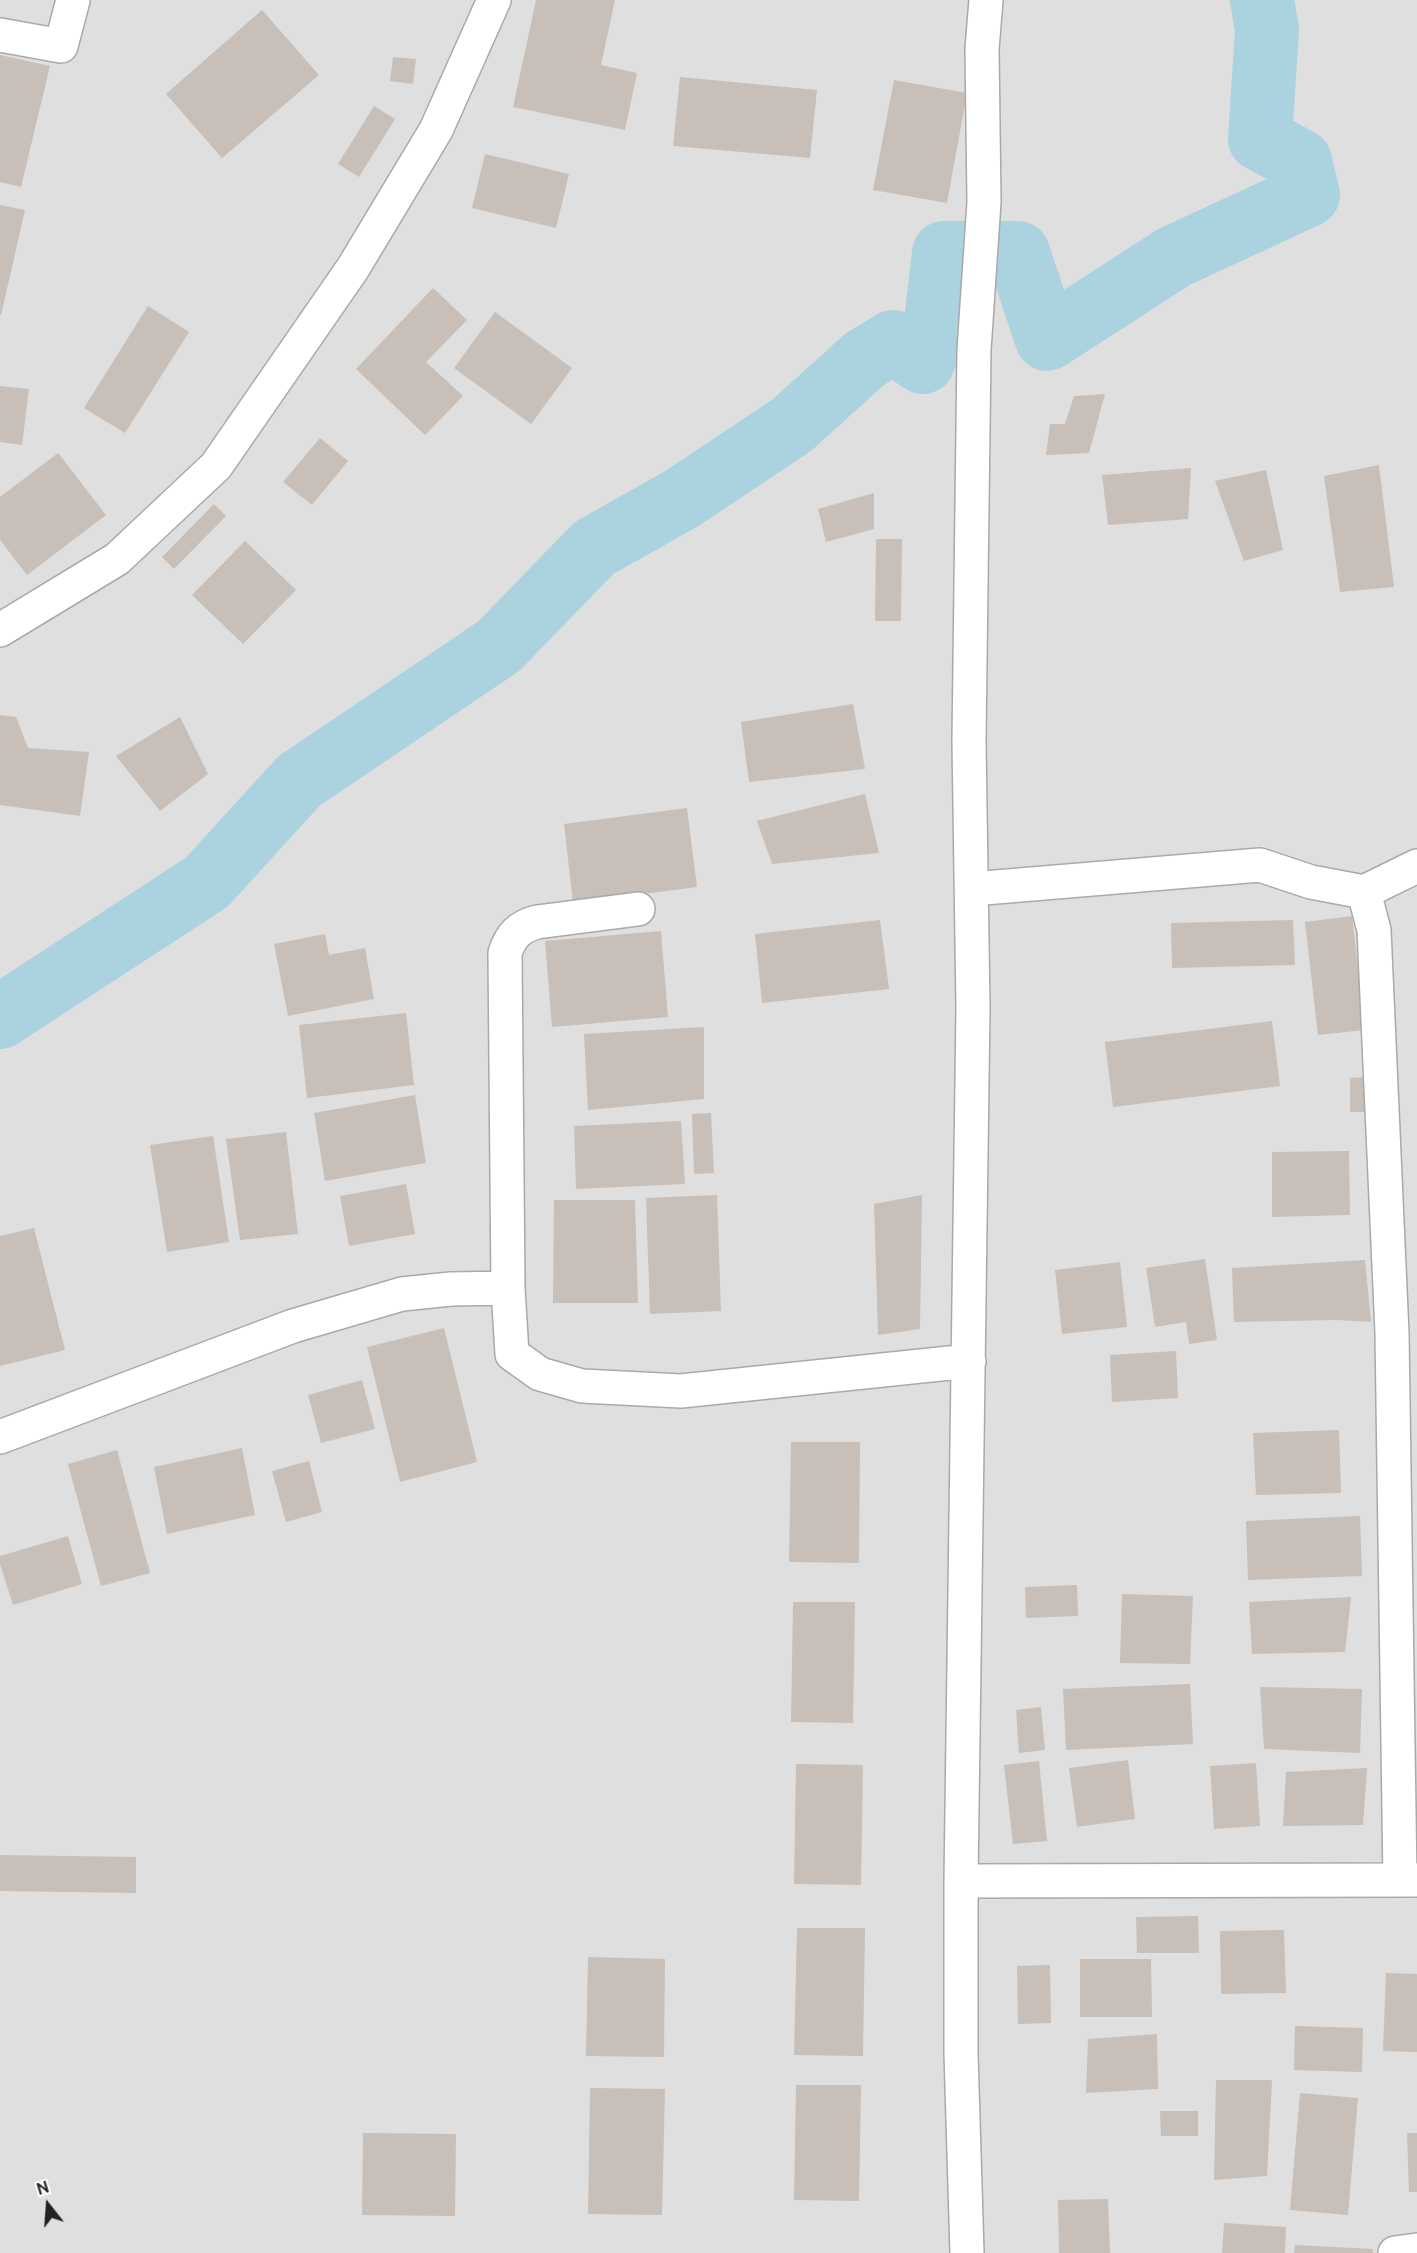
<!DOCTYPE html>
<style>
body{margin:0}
#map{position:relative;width:1417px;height:2253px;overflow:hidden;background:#f2efe9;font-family:Ubuntu,sans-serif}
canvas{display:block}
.north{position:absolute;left:18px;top:2175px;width:60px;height:60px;-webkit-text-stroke:4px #fff;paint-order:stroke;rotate:343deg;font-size:16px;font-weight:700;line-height:24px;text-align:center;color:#222}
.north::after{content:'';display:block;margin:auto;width:21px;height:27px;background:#222;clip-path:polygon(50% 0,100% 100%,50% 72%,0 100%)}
</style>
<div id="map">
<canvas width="1417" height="2253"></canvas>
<div class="north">N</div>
</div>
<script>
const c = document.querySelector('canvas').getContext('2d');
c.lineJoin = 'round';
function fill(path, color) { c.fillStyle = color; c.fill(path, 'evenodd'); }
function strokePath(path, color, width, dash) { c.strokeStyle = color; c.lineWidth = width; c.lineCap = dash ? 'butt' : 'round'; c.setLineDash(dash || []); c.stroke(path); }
fill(new Path2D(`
 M0,0H1417V2253H0Z`), '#e0dfdf');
strokePath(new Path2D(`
 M0,1017L207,882L299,781L499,646L594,548L681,499L792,425L865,359L893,342L923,362L935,331L944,253H1018L1047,339L1174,257L1308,195L1300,161L1260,139L1267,30L1262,0`), '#aad3df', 64);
fill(new Path2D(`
 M536,0H615L601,65L637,73L625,130L513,107Z
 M262,10L319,75L222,158L166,94Z
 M0,55L50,66L21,187L0,182Z
 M393,57L416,59L413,84L390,81Z
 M680,77L817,90L810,158L673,146Z
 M894,80L967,93L947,203L873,190Z
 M374,106L395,119L359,177L338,164Z
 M485,154L569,174L556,228L472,208Z
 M0,205L25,210L1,315H0Z
 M433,288L467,320L426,362L463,396L425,435L356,369Z
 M148,306L189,332L125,433L84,408Z
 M495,312L572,368L531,424L454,368Z
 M0,386L29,389L22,445L0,442Z
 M1105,394L1089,453L1046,455L1050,424H1065L1074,396Z
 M320,438L348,461L312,505L283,482Z
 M58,453L106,515L27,575L0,540V497Z
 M1379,465L1394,587L1340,592L1324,476Z
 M1191,468L1188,519L1108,525L1102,475Z
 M1266,470L1283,550L1244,561L1215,481Z
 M874,493V529L826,542L818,509Z
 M214,504L226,516L174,569L162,557Z
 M876,539H902L901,621H875Z
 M245,541L296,590L243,644L192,595Z
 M853,704L865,769L749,782L741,722Z
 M0,715L16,717L28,748L89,752L80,816L0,805Z
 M180,717L208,774L160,811L116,756Z
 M865,794L879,853L772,864L757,821Z
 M687,808L697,887L573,903L564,824Z
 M1352,916L1365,1030L1318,1035L1305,922Z
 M880,920L889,989L762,1003L755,934Z
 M1293,920L1295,965L1172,968L1171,923Z
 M661,931L668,1017L552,1027L545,941Z
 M325,934L329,955L365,948L374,999L288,1016L274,944Z
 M406,1013L414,1085L307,1098L299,1025Z
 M1272,1021L1280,1086L1113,1107L1105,1042Z
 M704,1027V1099L588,1110L584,1034Z
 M1365,1077V1112H1350V1078Z
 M415,1095L426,1163L325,1181L314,1113Z
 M711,1113L714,1173L694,1174L692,1114Z
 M681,1121L685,1184L576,1189L574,1126Z
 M286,1132L298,1234L240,1240L226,1139Z
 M213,1136L229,1242L167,1252L150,1145Z
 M1349,1151L1350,1215L1272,1217V1152Z
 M406,1184L415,1234L349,1246L340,1196Z
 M717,1195L721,1311L650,1314L646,1198Z
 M922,1195L920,1329L878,1335L874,1204Z
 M554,1200H635L638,1303H553Z
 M34,1228L65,1350L0,1366V1236Z
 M1205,1259L1217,1340L1189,1344L1186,1322L1155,1327L1146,1268Z
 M1365,1260L1371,1322L1337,1320L1234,1322L1232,1268Z
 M1120,1262L1127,1327L1062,1334L1055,1270Z
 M444,1328L477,1462L400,1482L367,1347Z
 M1176,1351L1178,1398L1112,1402L1110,1355Z
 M362,1380L375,1429L321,1443L308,1395Z
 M1339,1430L1341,1493L1256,1495L1253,1433Z
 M791,1442H860L859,1563L789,1562Z
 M242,1448L255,1515L167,1534L154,1467Z
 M117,1450L150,1573L101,1586L68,1464Z
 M309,1461L322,1512L286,1522L272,1471Z
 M1360,1516L1362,1576L1248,1580L1246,1521Z
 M68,1536L82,1584L13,1605L0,1564V1556Z
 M1077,1585L1078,1616L1026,1618L1025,1587Z
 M1122,1594L1193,1596L1190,1664L1120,1663Z
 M1351,1597L1345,1652L1252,1654L1249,1602Z
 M793,1602H855L853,1723L791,1722Z
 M1190,1684L1193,1744L1066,1750L1063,1689Z
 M1260,1687L1362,1689L1360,1753L1264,1749Z
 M1041,1707L1045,1750L1019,1753L1016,1710Z
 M1128,1760L1135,1819L1077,1827L1069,1768Z
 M1039,1761L1047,1841L1013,1844L1004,1765Z
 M1256,1763L1260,1826L1214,1829L1210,1766Z
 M796,1764L863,1765L861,1885L794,1884Z
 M1367,1768L1363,1825L1283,1826L1286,1772Z
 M0,1855L136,1857V1893L0,1891Z
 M1198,1916L1199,1953H1137L1136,1917Z
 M797,1928H865L863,2056L794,2055Z
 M1284,1930L1286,1993L1221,1994L1220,1931Z
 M588,1957L665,1959L664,2057L586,2056Z
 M1080,1959H1151L1152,2017H1080Z
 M1050,1965L1051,2023L1018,2024L1017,1966Z
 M1386,1973L1417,1974V2052L1383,2051Z
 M1295,2026L1363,2028L1362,2072L1294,2070Z
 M1157,2034L1158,2089L1086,2093L1088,2039Z
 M1216,2080H1272L1267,2176L1214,2180Z
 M796,2085H861L859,2201L794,2200Z
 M590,2088L665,2089L662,2215L588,2214Z
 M1300,2093L1358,2098L1348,2215L1290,2210Z
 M1160,2111H1198V2136H1161Z
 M363,2133L456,2134L455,2216L362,2215Z
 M1407,2133H1417V2192H1409Z
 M1108,2199L1110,2253H1059L1058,2200Z
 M1224,2223L1286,2227L1285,2253H1222Z
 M1295,2245L1373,2249V2253H1294Z`), '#c7bfb8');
const street = new Path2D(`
 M0,35L61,46L73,0
 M0,630L117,559L216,466L353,268L436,130L494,0
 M972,889L1260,865L1311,882L1364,892L1417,866
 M1364,892L1374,930L1392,1333L1400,1880
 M508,1288L505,953C511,935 519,927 537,922L638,909
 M0,1437L293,1326L402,1294L451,1289L508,1288L512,1354L540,1374L582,1386L681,1391L969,1361
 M961,1881L1417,1880
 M967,2253L961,2053V1881L973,1008L969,741L974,350L984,202L982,49L986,0
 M1395,2253L1417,2250`);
strokePath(street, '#a9a9a9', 36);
strokePath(street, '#fff', 33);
</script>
